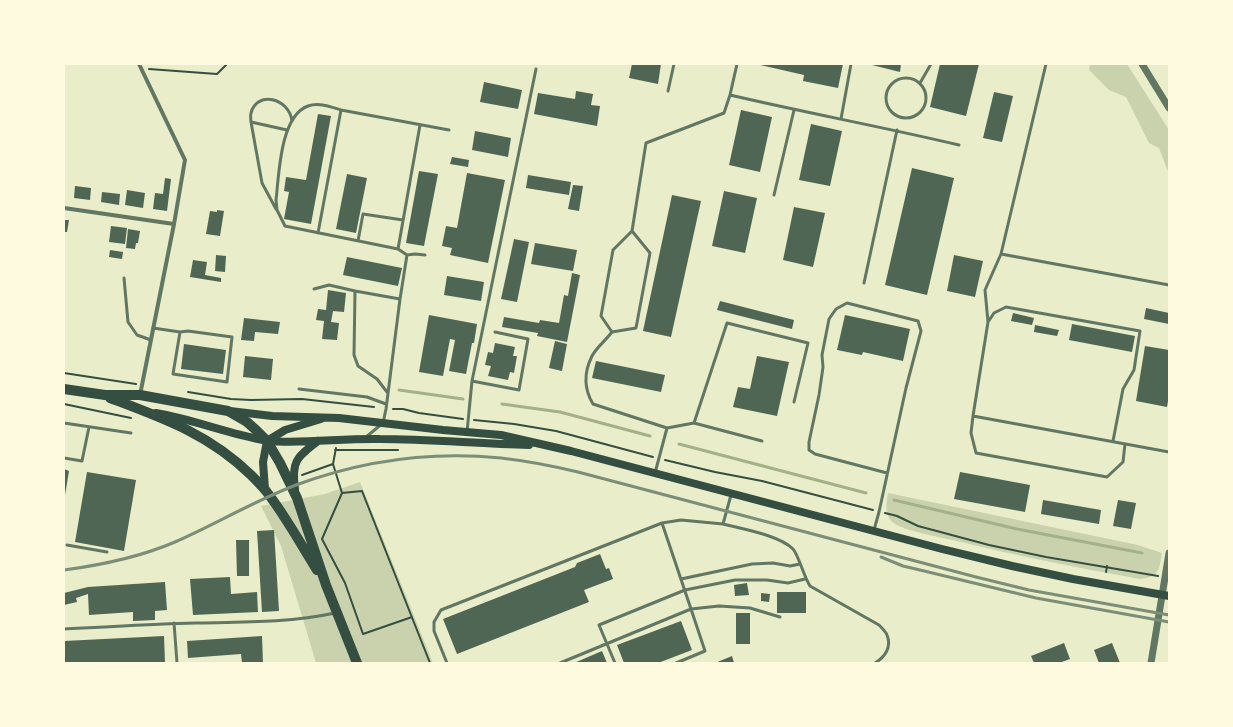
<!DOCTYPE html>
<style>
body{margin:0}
#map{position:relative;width:1233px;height:727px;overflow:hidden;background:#e9edc9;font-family:Arial,sans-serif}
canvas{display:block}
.frame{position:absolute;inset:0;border:65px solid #fefae0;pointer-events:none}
</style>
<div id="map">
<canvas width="1233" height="727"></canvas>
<div class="frame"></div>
</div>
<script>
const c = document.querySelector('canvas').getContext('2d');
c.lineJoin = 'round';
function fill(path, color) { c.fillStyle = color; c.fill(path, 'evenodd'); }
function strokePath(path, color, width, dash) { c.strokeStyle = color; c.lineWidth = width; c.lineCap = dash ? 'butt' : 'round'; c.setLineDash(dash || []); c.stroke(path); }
fill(new Path2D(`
 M1090,64H1127L1169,130V174L1159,148L1149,143L1126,97L1109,90L1089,70Z
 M360,482L433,663H316L281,546L261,506L325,494Z
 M888,493L1138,545L1162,553C1159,570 1159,577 1140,579C1078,568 1018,556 957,541C940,537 909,532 895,524C884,517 886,504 888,493Z`), '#cad2ad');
strokePath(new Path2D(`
 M399,390L463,399
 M502,404L560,412L650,436
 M679,444L866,493
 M894,500L1017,529L1142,553`), '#a3b18a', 3);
fill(new Path2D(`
 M632,64H661L658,84L629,78Z
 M756,64H843L838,88L803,81L804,75Z
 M868,64H901L900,72Z
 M940,64H979L966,116L930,107Z
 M484,82L522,90L518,109L480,102Z
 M576,91L593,94L591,105L600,106L597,126L534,114L538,93L575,99Z
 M994,92L1013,96L1002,142L983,138Z
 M741,110L772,117L760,172L729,165Z
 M318,114L331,116L311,224L284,219L289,192L284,191L286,177L306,180Z
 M811,124L842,131L830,186L799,180Z
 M475,131L511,138L508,157L472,150Z
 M452,157L469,160L468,167L450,164Z
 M912,168L954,178L927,295L885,285Z
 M419,171L438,174L424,246L406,243Z
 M467,173L505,180L488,263L450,255L452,248L442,246L446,226L457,228Z
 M347,174L367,178L356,233L336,229Z
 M528,175L571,182L569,195L526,188Z
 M165,178L171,179L167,211L153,209L155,193L163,194Z
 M573,185L583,186L579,211L568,209Z
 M75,186L91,188L90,200L74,198Z
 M127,190L145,193L143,208L125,205Z
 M724,191L757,198L745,253L712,246Z
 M102,192L120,194L119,205L101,202Z
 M672,195L701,201L671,337L643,331Z
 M794,207L825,213L813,267L783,260Z
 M217,210L224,211L220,236L206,234L210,211L217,212Z
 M64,220H69L67,232H64Z
 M111,226L127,228L125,244L109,242Z
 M128,229L140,231L138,243H136L135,249L126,248Z
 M514,239L529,242L517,302L501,299Z
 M535,243L577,250L573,271L531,264Z
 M110,250L123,252L122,259L109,257Z
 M216,255L226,256L225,272L215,271Z
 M954,255L983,261L975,297L947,291Z
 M347,257L402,268L398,286L343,275Z
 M193,260L207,262L205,275L221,278V282L190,277Z
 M572,273L580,275L567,342L537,336L538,333L502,327L504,317L539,323L540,320L559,323L564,295L568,296Z
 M447,276L484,282L481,301L444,295Z
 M328,290L346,293L344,312L333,311L331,322L339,323L337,340L322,339L324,321L316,320L318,309L326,310Z
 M720,301L794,320L792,329L717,310Z
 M1146,308L1169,313V324L1144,319Z
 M1013,313L1034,318L1032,325L1011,321Z
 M429,315L477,324L474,343H472L466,374L449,371L455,340L450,339L443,376L419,372Z
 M845,315L910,329L903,361L863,352L862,355L837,350Z
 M244,318L280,322L278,334L255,332L254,341L241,340Z
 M1072,324L1135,336L1132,352L1069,340Z
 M1035,325L1059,330L1057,336L1034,332Z
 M555,341L567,344L562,371L549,368Z
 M495,343L515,347L513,356H517L514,373L510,372L508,380L488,376L491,366L485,365L488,352L493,353Z
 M184,344L226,350L223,374L181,369Z
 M1145,346L1169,350V395L1167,407L1136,401Z
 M245,356L273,359L271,380L243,377Z
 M757,356L789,362L777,416L733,407L738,387L750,389Z
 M596,361L665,375L661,392L592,378Z
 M64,469L69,471L65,495H64Z
 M87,472L136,480L124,551L75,542Z
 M960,472L1030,485L1025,512L954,499Z
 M1043,500L1101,510L1099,524L1041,514Z
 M1118,500L1136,503L1131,529L1113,526Z
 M274,530L279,611L262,612L257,531Z
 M236,540H249V576H237Z
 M600,554L606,569L609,568L613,579L584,590L589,602L457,654L443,619L575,567L577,563Z
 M230,577L231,594L257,592L258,612L193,615L190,579Z
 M165,582L167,610L155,611V620L133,621V612L89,615L88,594L76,598L77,602L64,605V593L88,587Z
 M747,583L749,595L735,596L734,585Z
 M777,592H806V613H777Z
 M761,593L770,594L769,602L761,601Z
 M736,613H750V644H736Z
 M681,621L692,650L658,663H624L617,645Z
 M164,636L165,663H64V641Z
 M262,636L263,663H242L241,654L188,658L187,641Z
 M1064,643L1070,659L1059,663H1034L1031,656Z
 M1112,643L1120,663H1099L1094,650Z
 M602,651L607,663H574Z
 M732,656L734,663H715Z`), '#4f6655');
strokePath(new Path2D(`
 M149,69L217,74L227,64
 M64,373L136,384
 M188,392L231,399L251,400L302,399L374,407
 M64,404L131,418
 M393,409H403L419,413L463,419
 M474,420L514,424L556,431L653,457
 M336,448L333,464L342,493L362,491L430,663
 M335,450H398
 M665,460L715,472L762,481L873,510
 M302,475L333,464
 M342,493L322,539L345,583L363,634L412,617
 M885,513L897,516L918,526L989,545L1046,557L1158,576
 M1106,572L1107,566`), '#344e41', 2);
strokePath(new Path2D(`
 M737,64L730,95C807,113 883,127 959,145
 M1046,64L1001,254L985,290L988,322L973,416L1169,452
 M886 98a20 20 0 1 1 40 0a20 20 0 1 1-40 0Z
 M920,83L931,64
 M668,91L674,64
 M341,110L449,130
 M841,119L851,64
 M251,122L287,130
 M774,195L794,110
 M276,209L262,183L251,122C251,120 250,116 251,113C257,90 289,98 292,121
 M632,231L613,250L601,316L612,332L636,328L650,253L632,231L646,143L724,113L730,95
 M318,233L341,110C331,107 319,102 308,106C280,116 279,175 276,200L277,210L285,226L398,249
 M358,241L363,214L403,220
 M1001,254L1169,285
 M407,255L415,254L425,255
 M124,278L128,322L137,335L151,340
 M864,283L897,130
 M314,289L329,285L355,291
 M988,322L994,313L1006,307L1140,331L1134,370L1123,389L1113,441
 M153,328L180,332L173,374L227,382L232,337L188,331L180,332
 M612,332C606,340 596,348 592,356C584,372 584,389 593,404L667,428L655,473
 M472,381L519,390L528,339L495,332
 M299,389L367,397L386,404
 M387,392L377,379L358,366L354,355L355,291L400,299
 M973,416L971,433L976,453L1107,477L1123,462L1125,444
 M64,423L131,433
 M694,423L762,441
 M667,428L694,423L727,323L808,343L794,402
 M467,432L472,381L536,69
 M366,437L383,423L386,409L400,299L407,255L398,249L420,125
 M64,458L82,461L89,427
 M723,524C742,529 779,535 793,549C798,554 804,577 810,586L879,625C882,628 886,632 887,635C892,647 885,657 875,663
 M874,530L879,512L906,388L921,331L918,321L847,303L836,309L829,319L822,355L823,367L819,395L809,442V450L815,454L887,473
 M67,545L107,552
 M681,579L752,564L773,563L790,566L800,564
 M174,623L177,663
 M64,629C108,627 152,624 195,623C242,622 289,623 335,613
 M447,663L434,631V622L441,610L662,523
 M560,663L691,609L662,523L681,520L723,524L731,495
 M615,663L599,625L685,590L735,580H767L788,583L805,579
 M676,663L705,651L691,609L719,606L750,608L780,617`), '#617663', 3);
strokePath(new Path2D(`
 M139,64L185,160L174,224L140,395
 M64,208L174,224`), '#617663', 4);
strokePath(new Path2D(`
 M1142,64L1169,108
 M1151,663L1169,553`), '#617663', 7);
strokePath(new Path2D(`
 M230,411L272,416L339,418L443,430L501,435L571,451L942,549L1012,566L1073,579L1169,596
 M156,413C185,418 213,428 241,435C250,437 259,440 268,441C305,444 343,438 380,439C430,439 479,444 529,445
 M265,489L263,462L267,441L285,430L321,419
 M295,489C291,461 297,457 318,441`), '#344e41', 8);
strokePath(new Path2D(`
 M64,389L105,395H140L228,411L247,422L256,430L267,441L280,463L297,498L326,585L357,663
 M110,398C163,418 209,434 251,475C256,480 261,485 266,491C285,515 300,543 317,570`), '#344e41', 10);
strokePath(new Path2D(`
 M881,557L903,566L920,570L1036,598L1169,622
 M64,570C102,565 140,557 175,542C216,524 254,501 296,485C361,461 431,451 501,458C527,461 553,466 578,472L976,577L1029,590L1169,615`), '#7c8e77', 3);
</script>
